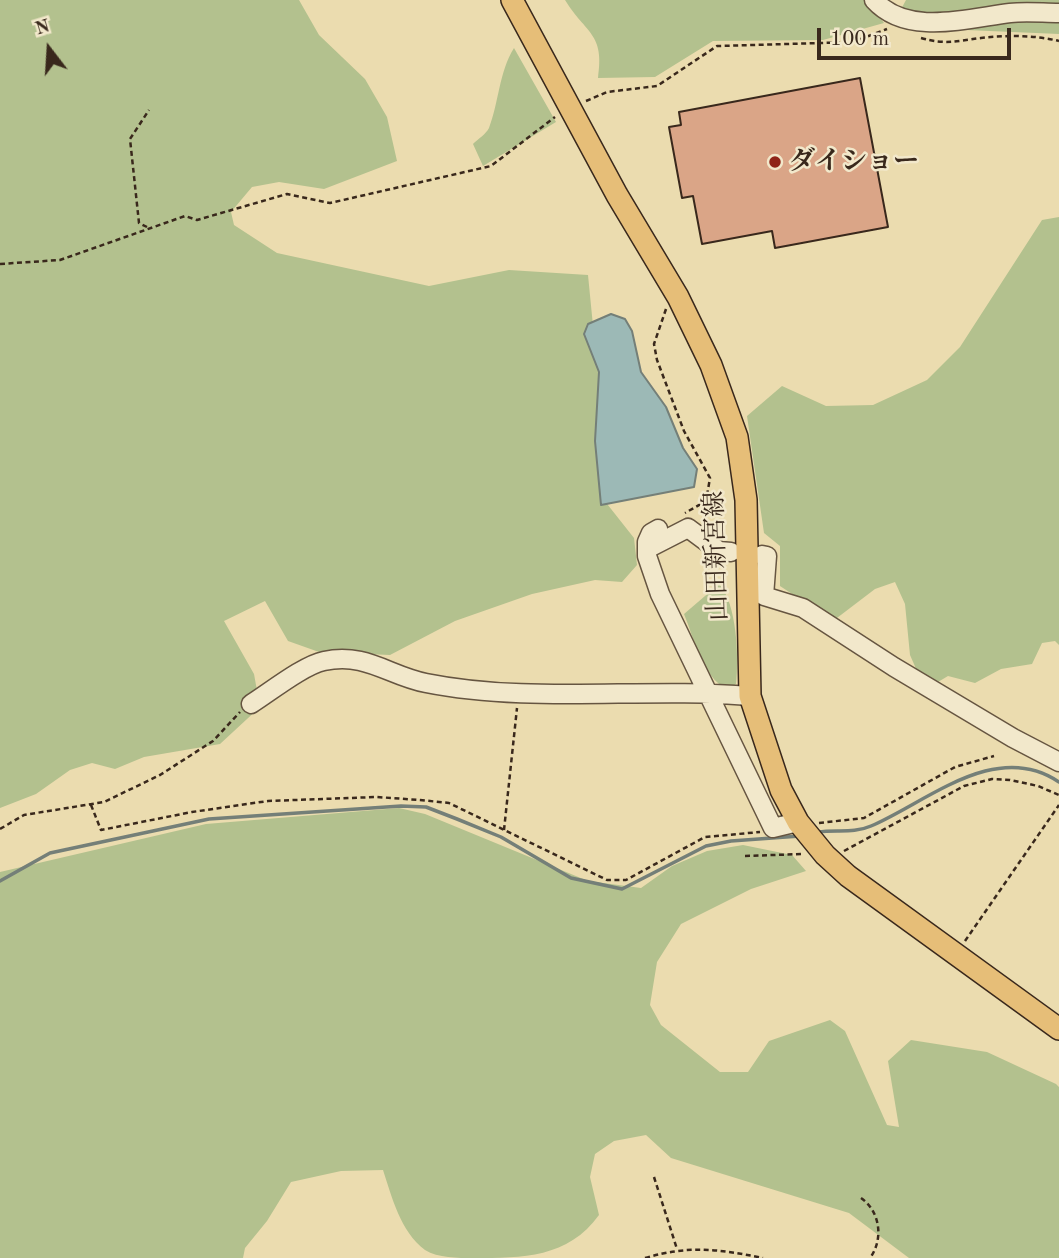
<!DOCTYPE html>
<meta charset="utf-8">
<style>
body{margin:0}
#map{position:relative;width:1059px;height:1258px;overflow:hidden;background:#ebdcaf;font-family:"Old Standard TT",serif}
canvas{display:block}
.north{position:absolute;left:14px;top:14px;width:70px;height:70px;-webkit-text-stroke:5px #f2e8cb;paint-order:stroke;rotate:343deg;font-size:19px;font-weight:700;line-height:28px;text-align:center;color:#39281c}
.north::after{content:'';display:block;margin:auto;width:24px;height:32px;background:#39281c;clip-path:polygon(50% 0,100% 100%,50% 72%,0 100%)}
.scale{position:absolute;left:817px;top:28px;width:194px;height:32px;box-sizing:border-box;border:4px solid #39281c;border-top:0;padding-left:9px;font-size:21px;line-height:24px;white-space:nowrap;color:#39281c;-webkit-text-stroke:5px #f2e8cb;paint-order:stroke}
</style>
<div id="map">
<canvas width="1059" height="1258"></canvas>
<div class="north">N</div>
<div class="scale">100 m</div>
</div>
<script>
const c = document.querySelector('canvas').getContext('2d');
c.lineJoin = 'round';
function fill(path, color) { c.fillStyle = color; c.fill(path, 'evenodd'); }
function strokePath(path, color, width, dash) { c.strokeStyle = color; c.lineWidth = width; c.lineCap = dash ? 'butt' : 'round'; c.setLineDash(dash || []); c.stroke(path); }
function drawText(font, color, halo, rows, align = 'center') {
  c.font = font + ' "Old Standard TT","Noto Serif JP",serif'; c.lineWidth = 5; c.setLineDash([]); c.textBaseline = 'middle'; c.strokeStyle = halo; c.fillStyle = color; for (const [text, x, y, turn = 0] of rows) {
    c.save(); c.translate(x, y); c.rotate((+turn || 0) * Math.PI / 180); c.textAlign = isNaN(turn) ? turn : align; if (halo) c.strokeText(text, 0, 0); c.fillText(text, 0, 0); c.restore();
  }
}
fill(new Path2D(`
 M0,0H299L319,35L365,79L387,117L397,161L324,189L279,182L252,187L231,212L234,225L277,253L429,286L509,270L588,275L594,336L614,402L601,442L600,495L634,538L637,565L622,582L595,580L532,594L455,621L390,655L319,652L288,641L265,601L224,621L254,674L260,707L220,744L144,757L115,769L92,763L70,770L36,794L0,808Z
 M565,0H867L884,23L823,40L713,41L655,77L598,78C605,33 586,34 565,0Z
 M906,0H1059V34L920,28L898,15Z
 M514,48L556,122L483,166L473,144C478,139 486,134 489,128C499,102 499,72 514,48Z
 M1059,217V645L1055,641L1042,643L1032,664L1001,669L975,683L948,676L938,682L917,671L910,655L905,604L895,582L875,589L833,621L780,586V546L764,533L747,416L782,386L826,406L873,405L927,380L960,347L1042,220Z
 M719,584C737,603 739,658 736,684L727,689C702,677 694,638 684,614Z
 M399,808L425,814L588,881L641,888L672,866L707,851L743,845L792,855L806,871L751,889L681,924L657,962L650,1005L661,1025L720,1072H748L769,1041L830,1020L845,1031L887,1125L899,1127L888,1061L911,1040L987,1052L1056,1084L1059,1087V1258H909L849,1213L671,1158L646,1135L614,1141L595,1154L590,1177L599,1215C568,1258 523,1258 473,1258C458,1258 438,1258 425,1250C400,1231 392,1197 383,1170L341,1171L291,1182L267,1221L245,1248L243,1258H0V872L206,824Z`), '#b3c18e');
const water = new Path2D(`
 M611,314L625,319L632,331L641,372L666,407L683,448L697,469L694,487L601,505L595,441L599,372L584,334L588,324Z`);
fill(water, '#9cb9b6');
strokePath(water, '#747f78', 2);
strokePath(new Path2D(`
 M818,832C836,829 853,834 871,826C927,802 996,739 1059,782
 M0,881L50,853L209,819L401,806L426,807L457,819L501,837L571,878L622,889L706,846L731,841L800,836`), '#747f78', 3.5);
const building = new Path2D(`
 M860,78L888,227L775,248L772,231L702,244L693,196L682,198L669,127L681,125L679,112Z`);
fill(building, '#daa587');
strokePath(building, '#39281c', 2);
const minor = new Path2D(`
 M874,0C907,37 969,18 1010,13C1026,11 1043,13 1059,13
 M658,529L651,533L647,542V556L660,594L773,828L798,822
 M647,549L688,528L719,551L731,552
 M762,555L767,556L764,596L803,608L894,667L1013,738L1059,762
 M251,704C270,692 304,665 324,661C366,652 389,676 426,683C530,704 644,687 750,696`);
const major = new Path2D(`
 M512,0L617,195L678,297L711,365L737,437L746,500L750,696L781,790L798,822L825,855L848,876L1059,1029`);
strokePath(minor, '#665541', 21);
strokePath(major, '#39281c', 24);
strokePath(new Path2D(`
 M921,38C946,45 956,41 981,38C1007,35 1034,35 1059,41
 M586,101L607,92L657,86L717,46L853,42L887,29
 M147,227L139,223L130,139L149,110
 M0,264L60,260L185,216L197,220L287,194L330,203L491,166L555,117
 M666,309L654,344L657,360L684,431L710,478L706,501L685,513
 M91,805L101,830L192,812L268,801L377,797L420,800L449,803L607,880H626L705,837L760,832
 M819,823L864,818L955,767L994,756
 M0,829L24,815L104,802L160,775L213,741L240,712
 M504,830L517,708
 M844,851L964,786L992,779L1010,780L1038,786L1059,795
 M745,856L803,854
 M965,941L1059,805
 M654,1177L677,1249
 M861,1198C880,1211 884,1239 870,1258
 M645,1258C689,1245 719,1249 763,1258`), '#39281c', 2.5, [5, 3.5]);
strokePath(minor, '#f2e8cb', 18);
strokePath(major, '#e6be78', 21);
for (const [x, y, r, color] of [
 [775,162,7,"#8f2418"]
]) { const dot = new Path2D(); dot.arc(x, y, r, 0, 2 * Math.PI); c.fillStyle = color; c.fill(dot); strokePath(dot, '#f2e8cb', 2.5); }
drawText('bold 26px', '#39281c', '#f2e8cb', [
 ["ダイショー",789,162]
], 'left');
drawText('26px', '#39281c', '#f2e8cb', [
 ["山田新宮線",717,556,-92]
]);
</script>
